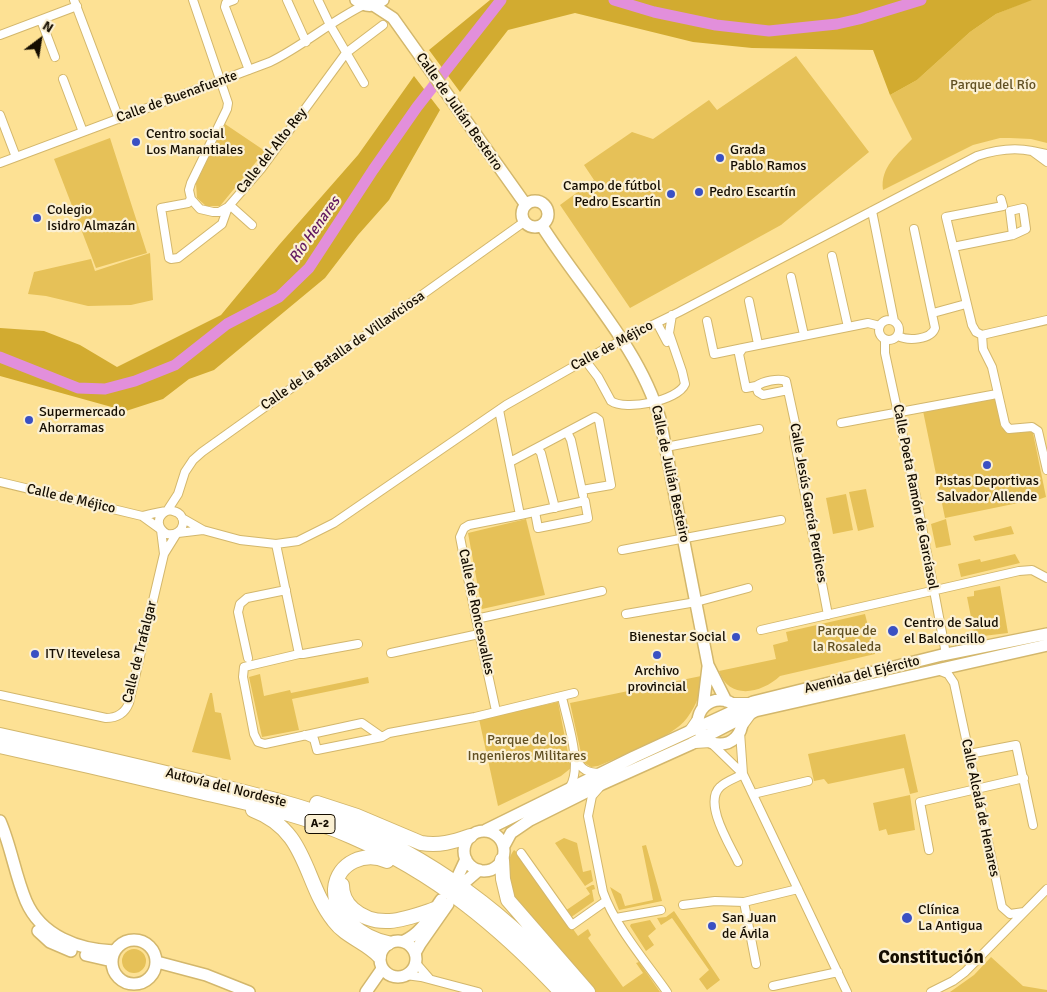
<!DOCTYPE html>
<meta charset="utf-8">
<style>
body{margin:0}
#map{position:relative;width:1047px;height:992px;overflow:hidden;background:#fde194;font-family:Signika,sans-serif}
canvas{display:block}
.north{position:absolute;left:15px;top:15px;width:50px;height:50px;-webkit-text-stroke:4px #fbf0d3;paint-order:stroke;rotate:31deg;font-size:14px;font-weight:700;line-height:20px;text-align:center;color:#150d00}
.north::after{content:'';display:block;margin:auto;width:18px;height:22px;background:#150d00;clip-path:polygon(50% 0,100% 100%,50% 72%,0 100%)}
</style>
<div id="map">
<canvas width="1047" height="992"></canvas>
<div class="north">N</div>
</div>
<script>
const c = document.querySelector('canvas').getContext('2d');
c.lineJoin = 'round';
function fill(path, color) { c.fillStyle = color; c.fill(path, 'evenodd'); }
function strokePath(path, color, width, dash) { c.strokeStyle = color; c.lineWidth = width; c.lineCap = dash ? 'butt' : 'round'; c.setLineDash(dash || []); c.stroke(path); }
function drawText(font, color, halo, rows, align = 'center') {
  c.font = font + ' Signika,sans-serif'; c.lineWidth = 4.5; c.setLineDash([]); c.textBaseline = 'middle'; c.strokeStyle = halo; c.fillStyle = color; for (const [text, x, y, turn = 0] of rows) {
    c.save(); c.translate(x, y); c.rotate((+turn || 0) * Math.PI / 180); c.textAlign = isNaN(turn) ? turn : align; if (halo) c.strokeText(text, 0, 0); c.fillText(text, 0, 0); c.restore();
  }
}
fill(new Path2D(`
 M1030,0H1047V143L1031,139L1010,138H1000L973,145L883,190C880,167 898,154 912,139L890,95L917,80L970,32L996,14Z
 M796,56L869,152L781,225L630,308L560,205L594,180L584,165L632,132L653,139L709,100L717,110Z
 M225,124L265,151L220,206H206L197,198L196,183Z
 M110,138L147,253L96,268L54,159Z
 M150,253L153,300L131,305L88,306L46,296L28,294L34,272L91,259L95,271Z
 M995,396L1001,427L1012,433L1027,430L1033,433L1046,497L1028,503V501L945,518L923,411Z
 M866,489L874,527L858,531L849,492Z
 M846,494L853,530L833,534L826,498Z
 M526,519L545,595L482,609L468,533Z
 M946,519L951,545L936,548L931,524Z
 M1011,526L1014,534L975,541L973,536Z
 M1015,554L1020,563L961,577L958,564L980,559L981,562Z
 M1000,586L1008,633L975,637L967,597L974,596V591Z
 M865,614L875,654L780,676C762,693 729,701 719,671L776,659L773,645L788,641L786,632Z
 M260,674L264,696L290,690L291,693L368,677L369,683L292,699L299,730L262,737L249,677Z
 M706,675C701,690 697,705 687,718C671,739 623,755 598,766L591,767L583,762L570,703Z
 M210,693H212L215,712L221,713L231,760L192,752Z
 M558,702L571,768L561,776L498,806L479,719Z
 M905,734L918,792L910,794L904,768L828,784L824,779L814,781L808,754Z
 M910,795L915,830L888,835L886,829L879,831L873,803Z
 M564,838L577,843L583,872L591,870L593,881L585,886L555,843Z
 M646,845L662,901L619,910L610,887L621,894L625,906L653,900L642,846Z
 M514,850L520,855L578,936L588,929L591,935L588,938L623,987L643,973L636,963L639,962L660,992H595L562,952L516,901C508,885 503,865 514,850Z
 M592,885H594L595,889L592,890L594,901L570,918L565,911L590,894L586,888Z
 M674,911L720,980L707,990L699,979L709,970L672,918L661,925L657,918L666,917Z
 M650,920L656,929L648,936L654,945L646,951L630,926L631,924Z
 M122 961a12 12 0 1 1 24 0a12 12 0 1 1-24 0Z
 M991,957L1023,986L1047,990V992H950L974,975Z`), '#e6c158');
fill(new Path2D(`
 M490,0H1032L996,14L970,32L917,80L890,95L873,50L752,48L693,42L575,13L508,30L460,92L429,50Z
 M414,76L440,110L389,200L358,235L325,278L214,370L189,379L163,399L126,411L0,376V328L44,331L80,345L117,367L221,315L279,245L358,155Z`), '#d2ab30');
strokePath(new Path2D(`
 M614,0L654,12L716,25L769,31L837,24L859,19L921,0
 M0,357L78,388L105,389L135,381L175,365L227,324L279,297L309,268L373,170L417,107L501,0`), '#e28fdb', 11);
const street = new Path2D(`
 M74,0L119,119
 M193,0L228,103L227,109L191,183L189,190L191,199L200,209L213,212H219L228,207L261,169L346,53L383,25
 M234,0L226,3L225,7L249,70
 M287,0L306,42
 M318,0L330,25L364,83
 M41,20L55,57
 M0,35L77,6
 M63,79L83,132
 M0,115L16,157
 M1047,154L1032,151L1047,162
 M0,163L270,62C303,46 331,21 364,5
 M191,199L188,203L161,208L169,258L171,259L178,258L222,224L228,207L233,208L252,225
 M872,211L894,321
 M953,247L1013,235L1010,211L1023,208L1026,229L1013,235
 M832,256L848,327
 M791,277L804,335
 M749,301L758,344
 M933,313L966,304
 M879 330a10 10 0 1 1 20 0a10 10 0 1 1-20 0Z
 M707,321L714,354L743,348
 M657,323L667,342
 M640,331L679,312L977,156C995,150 1013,147 1032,151
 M982,335L976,332L972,325L946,217L1003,206L1001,199
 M982,335L983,349L992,367L1005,424L1009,429L1032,427L1038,431L1047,470
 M982,335L1047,320
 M898,336C908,341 931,340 935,328L914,229
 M885,340V353L918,506L946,654
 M585,360L598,377L611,401C625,411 678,401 685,384L682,371L669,333L672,315
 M756,386L746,388L739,354L743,348L868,323L880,326
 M788,390L763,395L758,392L756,386C764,381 778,378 786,381L797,432L794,437L828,615
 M841,423L997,394
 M567,432L571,440L583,495
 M666,447L759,429
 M537,448L541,453L555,508
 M510,462L595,417L599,420L611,485L582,490
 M0,482L142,516L160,529
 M167,511L178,494L185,472L193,460L202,452L524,222
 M520,515L585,501L588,518L538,528L535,512
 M142,516C150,515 167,509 173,511C189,514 185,537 167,534C157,528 156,518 165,512
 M182,518L203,530L240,540L276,544L298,541L334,523L506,405L601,351
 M161,530L164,554
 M178,533L203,530
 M276,544L299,654
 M622,550L781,520
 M626,614L696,602L748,588
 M476,619L602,591
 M761,630L1019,571L1032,570L1047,578
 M358,644L303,654H299L244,667L243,677L254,734L258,742L265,744L362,723L382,737L389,733L475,717L574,693
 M391,653L479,634
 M248,658L238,612L240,604L247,598L286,590
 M938,670L948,674L954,683L1002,907L1010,914L1024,912
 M0,695L106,718C117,718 125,713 129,703L164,554L177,533
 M562,697C567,721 583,765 570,787
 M729,702H748
 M496,711L476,619L460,537L464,528L469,525L520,515L499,410
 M741,729L752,714
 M689,730L698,717
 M740,732L743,774
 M305,735L314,739L317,750L382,737
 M695,744L711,743L743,774L847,992
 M969,754L1016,745L1033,825
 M576,758C581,770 588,773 600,773
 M599,788L592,796L588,816L603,892C615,926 646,962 667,992
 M753,794L808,781
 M929,850L920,802L1024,778
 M521,853L572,925L606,901
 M738,862C730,845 703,803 720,787C726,781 736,778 743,774
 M744,902L756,964
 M683,905L715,901L744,902L798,889
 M616,918L661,910
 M416,963L429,978
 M406,975L421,977L478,992
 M773,986L838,972
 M931,992L953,981L965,972L1047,889`);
const secondary = new Path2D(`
 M356,0C365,7 374,7 383,0
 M373,5L393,18L526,205
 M522 214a13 13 0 1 1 26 0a13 13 0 1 1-26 0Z
 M542,226C581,288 640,348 660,419L708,665L726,701
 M698 722a22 22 0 1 1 44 0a22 22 0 1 1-44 0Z
 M703,708L708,667
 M0,821C11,846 15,875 26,901C41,936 79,950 114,951
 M486,830L634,757L753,702L942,655L1047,634
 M464 851a20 20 0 1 1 40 0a20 20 0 1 1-40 0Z
 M504,846L511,833L530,820L602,784L691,744L755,711L1047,645
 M458,876L466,859
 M465,882L479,870
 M38,931L50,942L71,951
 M112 962a22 22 0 1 1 44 0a22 22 0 1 1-44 0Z
 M380 959a18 18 0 1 1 36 0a18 18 0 1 1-36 0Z
 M404,941C422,933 430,916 441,900
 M415,953L420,944L448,904
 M86,955L112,961
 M157,962L206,975L249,992
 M366,992L382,969`);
const highway = new Path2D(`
 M0,735C68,750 135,765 203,782C248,793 294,803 338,820C429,856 512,916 574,992
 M0,746C67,761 133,776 200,792C252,804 304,815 352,837C435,873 500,927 561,992
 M317,803L357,816L421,843C439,846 453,842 470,836
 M253,810C309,831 303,882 334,921C346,937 366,942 379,956
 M502,860L503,879L508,900L588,992
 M387,861C366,851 337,862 335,889C334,917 363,938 388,943
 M342,885C342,895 346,903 353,909C378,931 408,918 435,909`);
strokePath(street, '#d3b76c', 10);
strokePath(secondary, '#d3b76c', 14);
strokePath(highway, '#d3b76c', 16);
strokePath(street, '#fff', 8);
strokePath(secondary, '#fff', 11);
strokePath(highway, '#fff', 14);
const streetBridge = new Path2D(`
 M601,351L640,331`);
strokePath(streetBridge, '#d3b76c', 10, []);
strokePath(streetBridge, '#fff', 8);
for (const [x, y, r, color] of [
 [136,142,5,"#3a50c3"],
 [720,158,5,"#3a50c3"],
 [699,192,5,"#3a50c3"],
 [671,194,5,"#3a50c3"],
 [37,218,5,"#3a50c3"],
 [29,420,5,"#3a50c3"],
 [987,465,5,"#3a50c3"],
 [893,631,6,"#3a50c3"],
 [736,637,5,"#3a50c3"],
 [35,654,5,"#3a50c3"],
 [657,655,5,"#3a50c3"],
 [907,918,6,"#3a50c3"],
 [712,926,5,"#3a50c3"]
]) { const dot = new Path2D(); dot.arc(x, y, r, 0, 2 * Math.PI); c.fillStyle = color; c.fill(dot); strokePath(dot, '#fbf0d3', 2); }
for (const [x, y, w] of [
 [320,824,30]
]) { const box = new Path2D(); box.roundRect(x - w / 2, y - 9.5, w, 19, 4); c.fillStyle = '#fbf0d3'; c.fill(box); strokePath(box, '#150d00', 1); }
drawText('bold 12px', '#150d00', null, [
 ["A-2",320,824]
]);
drawText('14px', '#615022', '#fbf0d3', [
 ["Parque del Río",993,85],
 ["Parque de",847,631],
 ["la Rosaleda",847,647],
 ["Parque de los",527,740],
 ["Ingenieros Militares",527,756]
]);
drawText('14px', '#150d00', '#fbf0d3', [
 ["Calle de Buenafuente",177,97,-20],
 ["Calle de Julián Besteiro",459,112,55],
 ["Calle del Alto Rey",272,151,-52],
 ["Calle de Méjico",612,346,-28],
 ["Calle de la Batalla de Villaviciosa",343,351,-35],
 ["Calle de Julián Besteiro",670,474,78],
 ["Calle Poeta Ramón de Garcíasol",915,497,79],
 ["Calle de Méjico",71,499,13],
 ["Calle Jesús García Perdices",808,503,80],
 ["Calle de Roncesvalles",476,612,78],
 ["Calle de Trafalgar",140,652,-76],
 ["Avenida del Ejército",862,675,-14],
 ["Autovía del Nordeste",226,788,14],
 ["Calle Alcalá de Henares",980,808,78]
]);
drawText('14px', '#150d00', '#fbf0d3', [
 ["Centro social",146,134],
 ["Los Manantiales",146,150],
 ["Grada",730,150],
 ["Pablo Ramos",730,166],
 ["Campo de fútbol",661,186,"right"],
 ["Pedro Escartín",661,202,"right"],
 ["Pedro Escartín",709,192],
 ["Colegio",47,210],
 ["Isidro Almazán",47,226],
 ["Supermercado",39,412],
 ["Ahorramas",39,428],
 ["Pistas Deportivas",987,481,"center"],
 ["Salvador Allende",987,497,"center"],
 ["Centro de Salud",904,623],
 ["el Balconcillo",904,639],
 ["Bienestar Social",726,637,"right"],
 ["ITV Itevelesa",45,654],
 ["Archivo",657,671,"center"],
 ["provincial",657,687,"center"],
 ["Clínica",918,910],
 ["La Antigua",918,926],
 ["San Juan",722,918],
 ["de Ávila",722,934]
], 'left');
drawText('italic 15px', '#62185f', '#fbf0d3', [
 ["Río Henares",315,230,-55]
]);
drawText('bold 19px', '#150d00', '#fbf0d3', [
 ["Constitución",931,958]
]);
</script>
